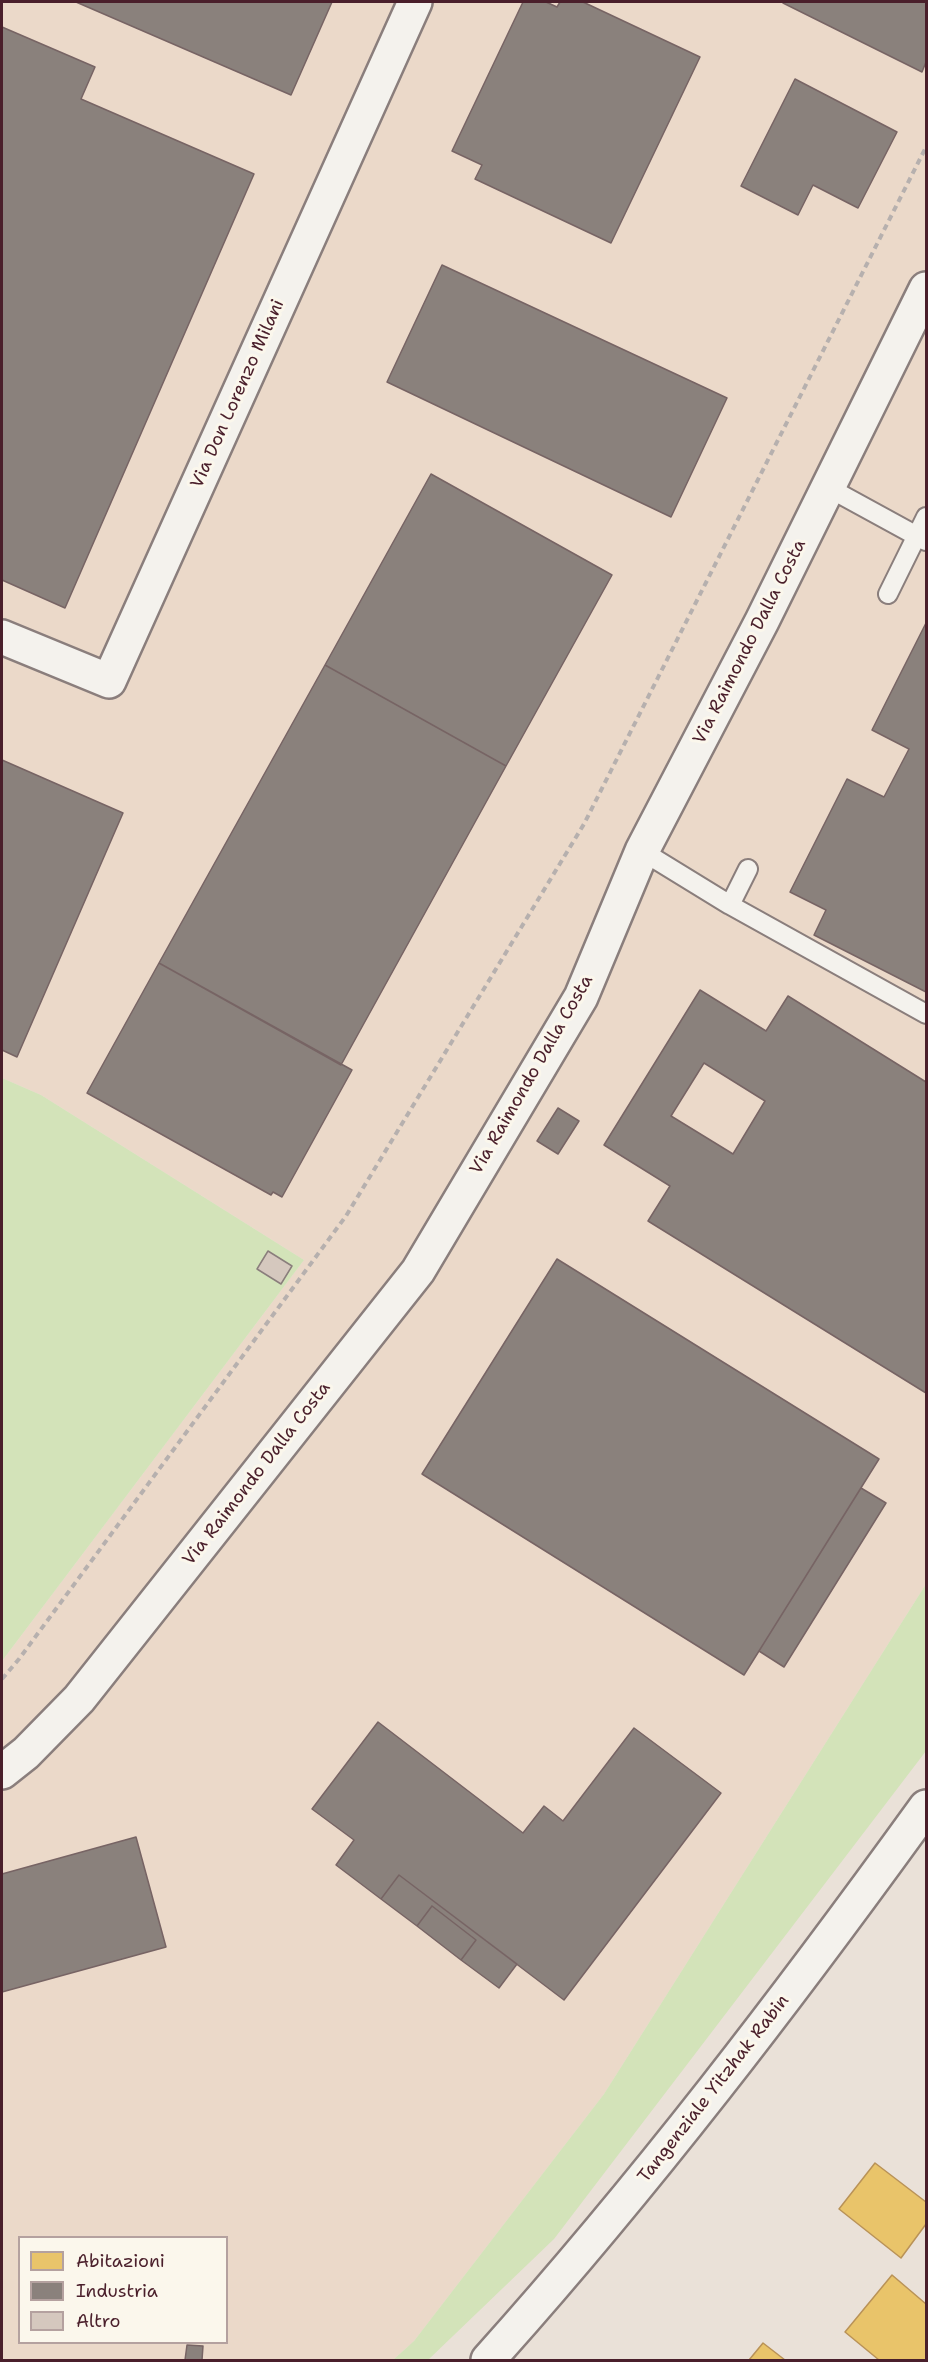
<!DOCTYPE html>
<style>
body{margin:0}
#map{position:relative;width:928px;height:2362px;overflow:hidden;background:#eae1d8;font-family:"Shantell Sans",sans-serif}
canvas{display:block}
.frame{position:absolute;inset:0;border:3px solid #4a1f2b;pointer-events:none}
.legend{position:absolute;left:18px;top:2236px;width:210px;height:108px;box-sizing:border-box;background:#fbf7ec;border:2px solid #b4a19f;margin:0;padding:8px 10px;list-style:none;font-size:18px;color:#4a1f2b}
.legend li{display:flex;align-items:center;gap:12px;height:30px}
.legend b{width:30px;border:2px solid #b4a19f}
</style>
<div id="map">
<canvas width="928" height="2362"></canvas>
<div class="frame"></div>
<ul class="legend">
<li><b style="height:16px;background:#e9c46a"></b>Abitazioni</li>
<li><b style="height:16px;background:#8a817c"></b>Industria</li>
<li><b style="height:16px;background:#d5c8be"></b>Altro</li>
</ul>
</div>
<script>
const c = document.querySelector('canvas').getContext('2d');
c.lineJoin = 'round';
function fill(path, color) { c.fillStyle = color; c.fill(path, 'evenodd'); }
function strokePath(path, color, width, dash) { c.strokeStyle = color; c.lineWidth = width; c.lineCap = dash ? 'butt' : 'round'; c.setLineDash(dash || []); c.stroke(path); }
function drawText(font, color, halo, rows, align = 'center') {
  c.font = font + ' "Shantell Sans",sans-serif'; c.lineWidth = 6; c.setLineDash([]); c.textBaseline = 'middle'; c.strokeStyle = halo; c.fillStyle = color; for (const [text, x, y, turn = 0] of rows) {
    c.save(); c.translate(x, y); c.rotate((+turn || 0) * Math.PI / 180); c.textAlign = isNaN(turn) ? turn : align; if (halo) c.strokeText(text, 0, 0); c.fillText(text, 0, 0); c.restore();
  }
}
fill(new Path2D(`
 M2,2H926V1584L604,2094L414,2341L393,2360H2V1661L304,1260L41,1095L2,1078ZM20,2238H226V2342H20Z`), '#ebd9c9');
fill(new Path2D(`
 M2,1078L41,1095L304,1260L2,1661Z
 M926,1584V1751L554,2239L428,2360H393L414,2341L604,2094Z`), '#d3e3b9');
const homes = new Path2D(`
 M875,2163L926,2202V2224L901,2258L839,2209Z
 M892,2275L926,2304V2360H879L845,2332Z
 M763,2343L785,2360H749Z`);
fill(homes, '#e9c46a');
strokePath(homes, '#b99257', 1.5);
const industry = new Path2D(`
 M76,2H332L291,95Z
 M523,2H546L557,7L560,2H583L700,57L611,243L475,179L482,165L452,151Z
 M783,2H926V62L922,72L783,3Z
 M2,27L95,67L81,99L254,174L65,608L2,580Z
 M795,79L897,132L858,208L813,185L798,215L741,186Z
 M442,265L727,398L671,517L387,382Z
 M431,474L612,575L506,766L325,665Z
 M926,623V992L814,935L826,910L790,892L847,779L884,797L909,749L872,730Z
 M325,665L506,766L341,1065L159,963Z
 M2,760L123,813L17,1057L2,1050Z
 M159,963L352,1070L282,1197L273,1192L271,1195L87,1093Z
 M700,990L766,1031L788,996L926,1082V1393L648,1221L670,1186L604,1145ZM704,1063L765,1101L733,1154L671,1116Z
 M558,1108L579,1121L558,1154L537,1141Z
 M557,1259L879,1459L744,1675L422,1474Z
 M861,1488L886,1503L784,1667L759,1651Z
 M378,1722L523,1833L544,1806L563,1821L634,1728L721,1793L564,2000L399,1875L381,1899L336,1865L354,1840L312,1809Z
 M136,1837L166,1947L2,1992V1874Z
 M399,1875L517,1964L499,1988L461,1960L476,1940L432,1906L417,1926L381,1899Z
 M432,1906L476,1940L461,1960L417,1926Z
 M187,2345L203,2346L202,2360H185Z`);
fill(industry, '#8a817c');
strokePath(industry, '#776464', 1.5);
const building = new Path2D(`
 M268,1251L292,1266L281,1284L257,1269Z`);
fill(building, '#d5c8be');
strokePath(building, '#8a7e7c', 1.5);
const lane = new Path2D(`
 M829,488L926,541
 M888,594L926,517
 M642,851L730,905L926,1014
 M730,905L748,869`);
const street = new Path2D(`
 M2,637L109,681L415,2
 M2,1772L26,1753L79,1699L418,1271L581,997L642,851L762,621L926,289`);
const primary = new Path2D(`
 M488,2360C645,2185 788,1998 926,1807`);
strokePath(lane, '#8a7e7c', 22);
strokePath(street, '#8a7e7c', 38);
strokePath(primary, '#8a7e7c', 38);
strokePath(new Path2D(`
 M2,1679L19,1659L346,1216L584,824L926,147`), '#b6b0ae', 4, [6, 4.5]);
strokePath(lane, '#f4f2ed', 18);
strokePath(street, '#f4f2ed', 33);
strokePath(primary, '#f4f2ed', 33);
drawText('18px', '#4a1f2b', '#fbf7ec', [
 ["Via Don Lorenzo Milani",238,394,-66],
 ["Via Raimondo Dalla Costa",750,642,-63],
 ["Via Raimondo Dalla Costa",532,1075,-60],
 ["Via Raimondo Dalla Costa",257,1474,-52],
 ["Tangenziale Yitzhak Rabin",714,2089,-52]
]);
</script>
